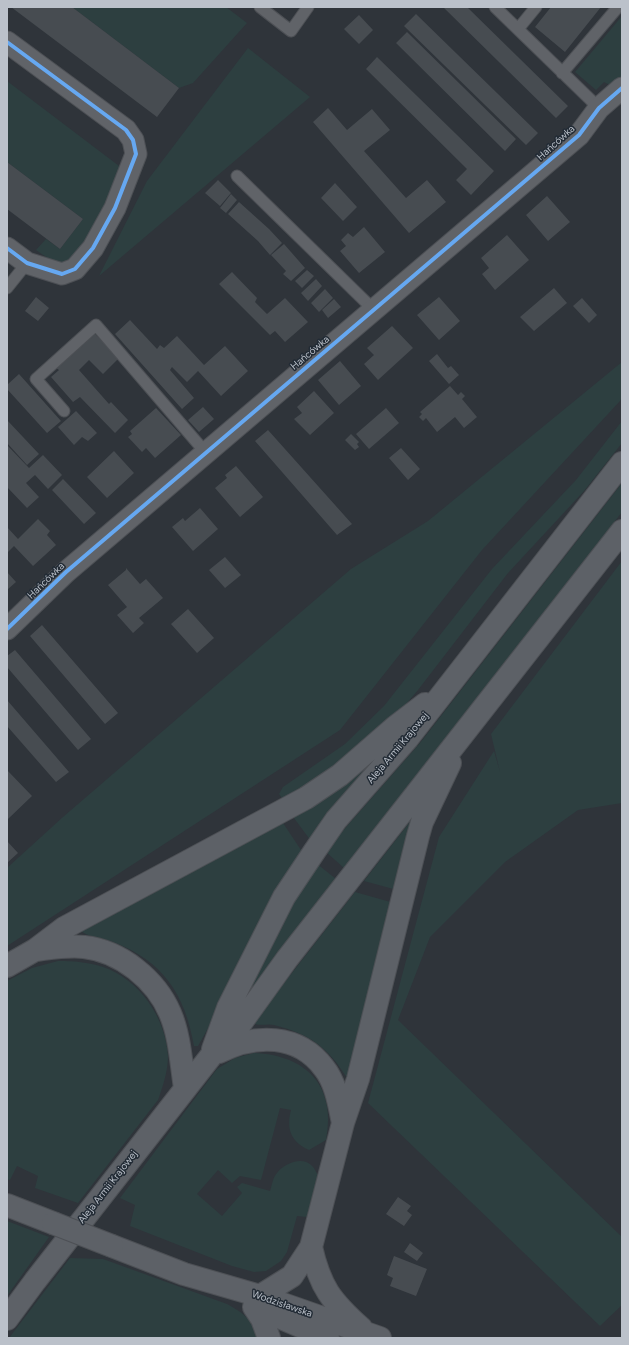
<!DOCTYPE html>
<meta charset="utf-8">
<style>
body{margin:0}
#map{position:relative;width:629px;height:1345px;overflow:hidden;background:#2f343a;font-family:Figtree,sans-serif}
canvas{display:block}
.frame{position:absolute;inset:0;border:8px solid #bbc1ca;pointer-events:none}
</style>
<div id="map">
<canvas width="629" height="1345"></canvas>
<div class="frame"></div>
</div>
<script>
const c = document.querySelector('canvas').getContext('2d');
c.lineJoin = 'round';
function fill(path, color) { c.fillStyle = color; c.fill(path, 'evenodd'); }
function strokePath(path, color, width, dash) { c.strokeStyle = color; c.lineWidth = width; c.lineCap = dash ? 'butt' : 'round'; c.setLineDash(dash || []); c.stroke(path); }
function drawText(font, color, halo, rows, align = 'center') {
  c.font = font + ' Figtree,sans-serif'; c.lineWidth = 3; c.setLineDash([]); c.textBaseline = 'middle'; c.strokeStyle = halo; c.fillStyle = color; for (const [text, x, y, turn = 0] of rows) {
    c.save(); c.translate(x, y); c.rotate((+turn || 0) * Math.PI / 180); c.textAlign = isNaN(turn) ? turn : align; if (halo) c.strokeText(text, 0, 0); c.fillText(text, 0, 0); c.restore();
  }
}
fill(new Path2D(`
 M72,7H226L247,23L193,83L179,88Z
 M622,16V77L612,86L604,82L596,90L575,72Z
 M248,48L310,97L99,276L147,181Z
 M7,81L123,169L86,251L62,268L36,250L46,239L60,249L83,219L7,162Z
 M622,362V397L620,401L482,550L340,730L7,946V868L63,817L351,569L428,521Z
 M622,421V443L584,491L508,573L418,690L384,730L285,802L279,794L283,787L345,744L384,706L492,569L576,480Z
 M622,483V512L344,868L325,851L420,743Z
 M622,561V803L578,810L505,862L430,937L398,1020L622,1237V1305L600,1326L368,1103L439,837L494,751L500,772L491,734Z
 M364,766L367,770L311,841L291,814Z
 M281,820L303,853L211,1023L198,1046H194C185,994 163,961 113,942C103,937 87,938 79,929Z
 M411,822L397,890L364,881L409,823Z
 M316,863L336,879L261,976L235,1024L231,1021L283,919Z
 M355,892L394,903L347,1078C328,1047 309,1034 274,1025C267,1023 260,1027 253,1023Z
 M58,961C74,961 88,962 103,967C139,979 166,1018 168,1056C168,1071 163,1086 158,1100L78,1203L35,1188L38,1176L17,1166L10,1180L7,1179V981L32,968Z
 M254,1053C306,1055 337,1086 326,1140L309,1150C291,1142 286,1129 291,1110L280,1108L261,1180L240,1176L232,1183L218,1170L197,1194L222,1216L242,1193L237,1187L242,1183L270,1191C272,1185 273,1177 277,1173C283,1164 302,1156 311,1165C314,1167 316,1172 318,1175L307,1217L297,1216L287,1252L281,1261L266,1271L254,1272L232,1266L130,1226L135,1205L120,1198L217,1069L235,1058Z
 M7,1221L49,1237L7,1296Z
 M70,1258L103,1259L227,1304C245,1314 250,1318 258,1338H9Z`), '#2d3f40');
fill(new Path2D(`
 M11,7H72L179,88L157,117Z
 M443,7H467L568,106L556,118Z
 M551,7H601L565,52L535,27Z
 M416,14L538,133L526,145L404,26Z
 M359,15L373,30L359,44L344,29Z
 M407,32L516,139L505,151L396,43Z
 M377,57L494,171L471,195L456,180L467,169L366,69Z
 M328,108L347,130L372,109L390,130L364,151L406,198L427,180L446,202L409,233L313,122Z
 M7,162L83,219L60,249L7,209Z
 M218,180L231,193L220,206L205,193Z
 M335,183L357,207L343,221L321,198Z
 M231,194L237,200L226,213L220,208Z
 M547,196L570,222L548,241L526,215Z
 M239,202L269,229L282,243L270,255L258,241L228,214Z
 M364,227L385,252L359,273L340,251L346,246L341,240L348,233L353,237Z
 M507,235L529,260L495,290L482,274L489,268L481,258Z
 M284,244L305,268L291,281L283,274L286,271L271,255Z
 M307,270L314,276L302,288L295,281Z
 M232,272L257,298L255,302L267,314L285,298L308,322L285,342L275,331L270,335L219,284Z
 M316,279L322,286L308,301L301,293Z
 M554,288L567,303L534,331L520,317Z
 M325,289L333,298L319,312L311,303Z
 M36,297L49,308L38,321L25,311Z
 M439,297L460,321L439,340L417,315Z
 M582,298L597,315L589,323L573,306Z
 M334,299L341,307L328,318L322,310Z
 M130,320L157,349L160,345L164,348L177,336L204,365L225,346L248,371L221,396L198,371L187,382L172,367L170,370L194,398L182,409L115,334Z
 M392,326L413,348L378,380L364,364L374,355L367,348Z
 M95,334L119,358L103,374L89,360L79,370L109,404L111,402L128,420L115,433L80,397L73,402L51,377L59,370L56,368Z
 M437,354L448,368L451,366L459,375L449,384L429,361Z
 M340,361L361,386L339,405L318,380Z
 M19,374L61,421L47,433L7,389V385Z
 M450,386L458,395L461,392L465,396L462,399L477,417L464,428L455,417L437,432L426,418L423,421L419,417L422,414L420,412Z
 M314,391L334,413L310,435L294,419L302,413L297,407Z
 M203,407L214,419L199,432L188,420Z
 M156,408L181,435L155,458L146,448L142,452L128,437L132,434L130,431Z
 M386,408L399,423L369,449L356,434Z
 M76,411L97,433L88,441L82,437L74,445L58,427Z
 M7,420L39,454L27,465L7,443Z
 M268,430L352,524L337,535L255,441Z
 M351,434L359,442L357,444L359,447L355,450L345,440Z
 M7,445L29,468L43,455L62,475L48,489L35,475L26,483L39,497L27,508L7,487Z
 M401,448L420,469L408,480L389,458Z
 M114,451L134,473L107,498L87,477Z
 M236,466L263,497L240,517L215,488L227,478L225,475Z
 M63,479L96,513L84,524L52,490Z
 M200,508L218,529L193,551L172,527L183,518L185,521Z
 M38,519L50,531L47,535L56,545L33,566L14,546L7,553V527L18,539Z
 M225,557L241,575L225,588L209,570Z
 M126,568L140,584L146,579L163,598L139,618L144,623L133,633L117,615L127,607L108,585L126,570Z
 M7,572L16,582L7,590Z
 M188,609L214,638L197,653L171,624Z
 M42,625L118,713L105,724L30,636Z
 M15,650L91,739L78,750L7,667V656Z
 M7,700L69,772L56,782L7,726Z
 M7,770L32,796L8,819L7,818Z
 M7,841L18,853L7,863Z
 M398,1197L411,1206L407,1211L412,1215L404,1226L386,1214Z
 M410,1243L423,1253L417,1261L404,1252Z
 M394,1256L427,1269L416,1296L390,1286L393,1278L387,1275Z`), '#474c51');
const lane = new Path2D(`
 M260,7L291,31L308,7
 M495,7L599,108
 M518,29L536,7
 M562,73L618,7
 M237,176L374,310
 M7,288L27,263
 M64,411L36,379L96,325L206,453`);
const street = new Path2D(`
 M7,42L126,130L133,140L136,154L115,208L93,248L75,269L62,274L27,263L7,248
 M7,629L66,572L579,135L599,108L622,88`);
const secondary = new Path2D(`
 M36,950C52,948 68,945 84,947C121,951 156,980 170,1013C180,1036 181,1063 185,1088
 M7,966L35,950L64,928L306,798L340,775L395,727L425,704
 M213,1049L228,1008L284,897L314,852L336,820L408,738L622,463
 M219,1052C255,1034 298,1033 324,1068C336,1083 339,1104 343,1123
 M7,1205L53,1223
 M112,1246L184,1274L260,1296L380,1338
 M311,1247C320,1287 331,1301 361,1328
 M260,1296L292,1276L311,1247L343,1123L358,1079L418,836L422,822L450,763
 M254,1307L262,1319L269,1338
 M274,1315L328,1338
 M7,1319L35,1281L211,1056L236,1030L287,959L622,531`);
strokePath(lane, '#4d5055', 13);
strokePath(street, '#4d5055', 23);
strokePath(secondary, '#4d5055', 24);
strokePath(lane, '#606368', 11);
strokePath(street, '#606368', 21);
strokePath(secondary, '#5d6167', 22);
const secondaryBridge = new Path2D(`
 M53,1223L112,1246`);
strokePath(secondaryBridge, '#4d5055', 24, []);
strokePath(secondaryBridge, '#5d6167', 22);
strokePath(new Path2D(`
 M7,42L126,130L133,140L136,154L115,208L93,248L75,269L62,274L27,263L7,248
 M7,629L66,572L579,135L599,108L622,88`), '#66a8f1', 4);
drawText('10px', '#bbc1ca', '#222b35', [
 ["Hańcówka",556,143,-42],
 ["Hańcówka",310,353,-40],
 ["Hańcówka",46,581,-44],
 ["Aleja Armii Krajowej",398,748,-50],
 ["Aleja Armii Krajowej",108,1187,-52],
 ["Wodzisławska",282,1304,19]
]);
</script>
